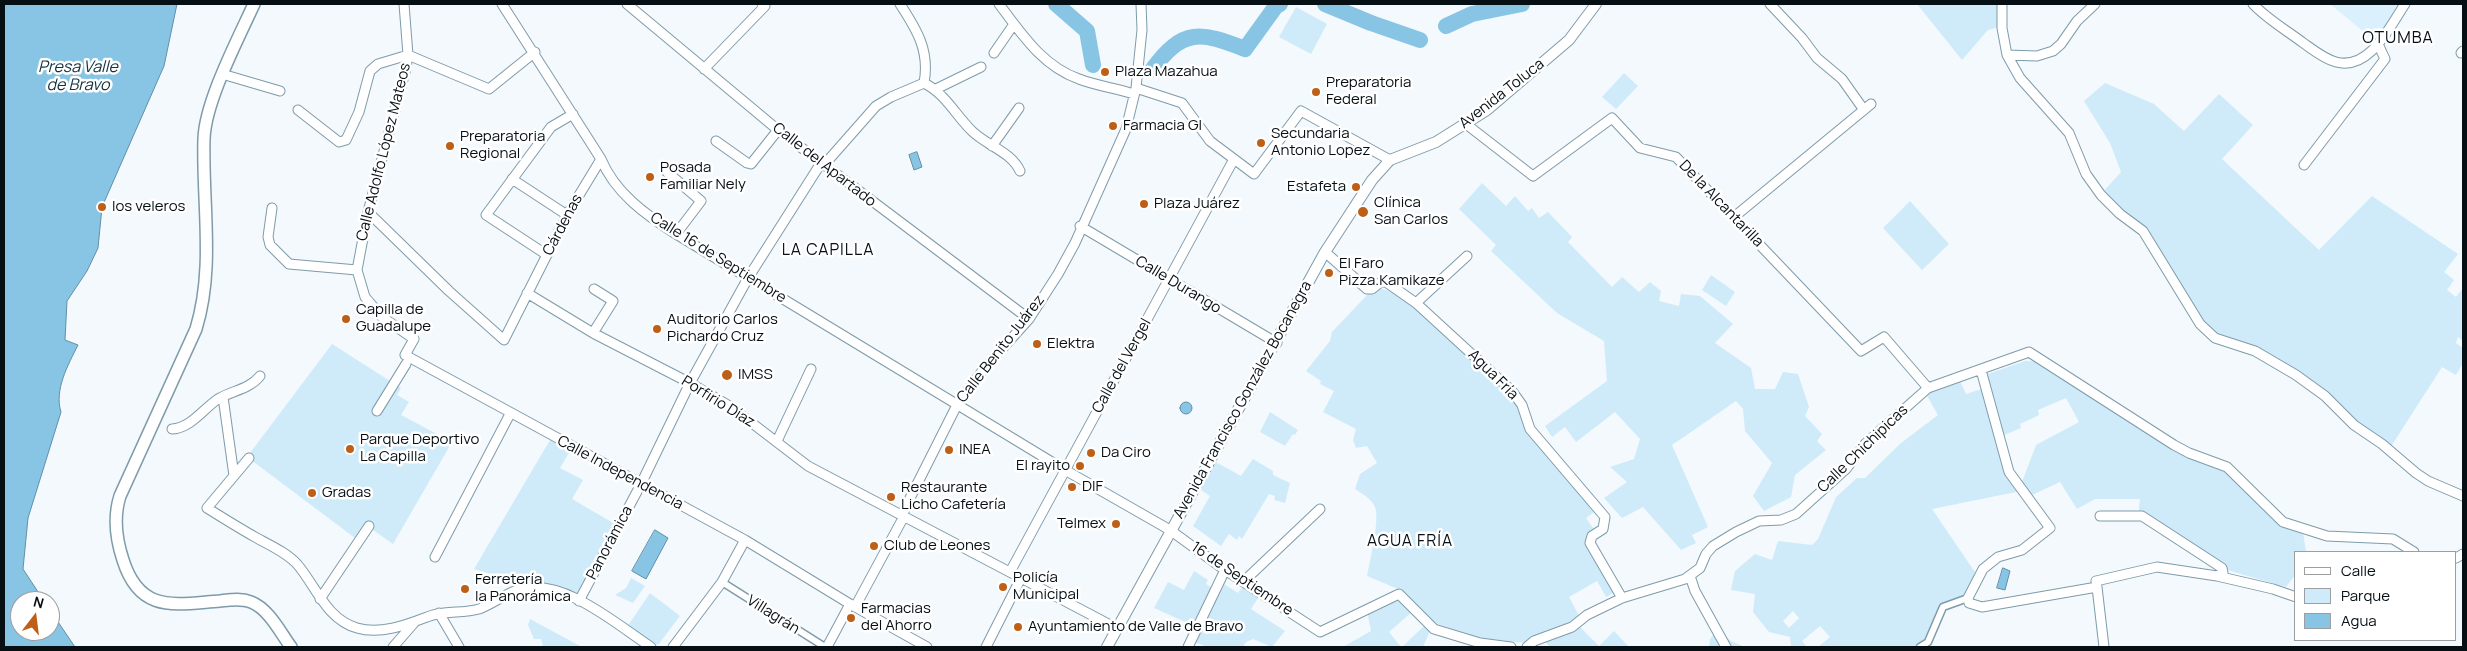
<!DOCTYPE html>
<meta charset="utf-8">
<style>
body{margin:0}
#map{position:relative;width:2467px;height:651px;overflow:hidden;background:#f3f9fc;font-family:Manrope,sans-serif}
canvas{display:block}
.frame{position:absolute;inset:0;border:5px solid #050f14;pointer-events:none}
.legend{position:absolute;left:2294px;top:551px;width:162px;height:90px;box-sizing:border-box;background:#fff;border:1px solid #9b9fa1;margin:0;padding:6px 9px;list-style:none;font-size:15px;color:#050f14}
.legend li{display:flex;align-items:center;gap:10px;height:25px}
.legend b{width:25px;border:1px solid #9b9fa1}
.north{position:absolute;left:10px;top:591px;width:50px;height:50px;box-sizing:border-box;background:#fff;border:1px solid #9b9fa1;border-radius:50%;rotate:15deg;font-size:14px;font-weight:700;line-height:20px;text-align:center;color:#050f14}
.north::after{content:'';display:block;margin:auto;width:18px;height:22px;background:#be5f18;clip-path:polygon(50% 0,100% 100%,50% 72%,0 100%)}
</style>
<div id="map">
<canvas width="2467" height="651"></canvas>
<div class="frame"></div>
<ul class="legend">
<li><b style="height:6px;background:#fff"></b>Calle</li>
<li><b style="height:14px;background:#cfebfa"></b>Parque</li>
<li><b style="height:14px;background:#88c5e5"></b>Agua</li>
</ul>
<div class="north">N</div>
</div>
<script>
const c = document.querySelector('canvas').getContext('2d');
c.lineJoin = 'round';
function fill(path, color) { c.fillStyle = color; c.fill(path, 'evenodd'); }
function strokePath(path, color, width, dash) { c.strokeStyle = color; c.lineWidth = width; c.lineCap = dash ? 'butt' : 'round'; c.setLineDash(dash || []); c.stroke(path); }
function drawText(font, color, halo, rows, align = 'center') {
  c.font = font + ' Manrope,sans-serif'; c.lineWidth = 5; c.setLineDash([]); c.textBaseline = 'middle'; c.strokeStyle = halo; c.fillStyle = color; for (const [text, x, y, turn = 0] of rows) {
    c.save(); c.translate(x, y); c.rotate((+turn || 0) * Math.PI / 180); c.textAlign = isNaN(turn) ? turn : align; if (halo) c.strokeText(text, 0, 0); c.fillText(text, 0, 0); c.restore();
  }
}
fill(new Path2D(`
 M2330,4H2402L2376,42Z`), '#daf0fc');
fill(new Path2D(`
 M1917,4H1998L1999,27L1988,30L1962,60Z
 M1296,7L1327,24L1311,54L1279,37Z
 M1624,73L1638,86L1616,109L1602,97Z
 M2105,83L2154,104L2184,131L2219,94L2253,125L2222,159L2319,250L2372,196L2458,254L2444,272L2454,280L2447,290L2456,297L2463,288V341L2458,337L2456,343L2463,348V363L2456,375L2442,367L2390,448L2362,428L2327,394L2216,336L2202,323L2145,229L2122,212L2102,193L2121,172L2110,143L2084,101Z
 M1482,183L1506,206L1515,196L1528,211L1532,208L1539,218L1548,212L1572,237L1568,242L1612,287L1622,277L1639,292L1650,282L1661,291L1659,301L1679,306L1681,294L1700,296L1733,324L1715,343L1751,368L1755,389H1775L1783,372L1798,374L1809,407L1805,416L1822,434L1817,441L1826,450L1795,475L1791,497L1764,511L1753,496L1772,463L1745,431L1743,409L1736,401L1672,445L1708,527L1692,535L1696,543L1681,550L1643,507L1622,518L1604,498L1627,482L1610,467L1634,459L1640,439L1615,412L1576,442L1565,427L1552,437L1545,426L1607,381L1604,341L1557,313L1491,251L1496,245L1459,209Z
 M1910,201L1949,244L1922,270L1883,228Z
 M1711,275L1735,292L1726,306L1702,290Z
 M1382,289L1393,292L1413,307L1509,394L1521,413L1524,427L1594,512L1586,518L1595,531L1590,533L1615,592L1606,597L1597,581L1569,597L1579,616C1563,629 1539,629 1526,643L1480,638L1432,622L1398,589L1367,576C1370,561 1380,519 1375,507C1371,498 1362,494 1355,489L1360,474L1377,463L1367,446L1356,448L1353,440L1356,429L1323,412L1334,391L1320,384L1321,381L1306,371L1330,341L1332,332L1369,293Z
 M332,344L401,388L397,395L409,402L401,415L452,442L393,544L366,525L355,538L247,457Z
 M2025,361H2038L2075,386L2226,469L2264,505L2303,532L2306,552H2296V574L2286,587L2220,568L2138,518L2140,499H2095L2077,509L2060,482L2032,495L2022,482L2036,445L2079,422L2066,398L2038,410L2039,415L2020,424L2021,428L2002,436L1985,375Z
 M1960,381L1966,394L1984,388L2000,449L2021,491L1932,509L1975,572L1967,596L1942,606L1927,641L1915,647H1818L1830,637L1820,626L1802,641L1807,647H1791L1790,637L1769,632L1753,612L1755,594L1731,590L1735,571L1755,554L1772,560L1778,541L1812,545L1818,539L1836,497L1857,478H1865L1901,443L1938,415L1926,394ZM1793,611L1799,618L1789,628L1783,621Z
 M1270,412L1298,430L1295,435L1293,434L1285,446L1260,432Z
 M550,440L570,451L560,468L583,480L572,499L615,524L578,595L523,584L474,569Z
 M1253,459L1273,471V475L1290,483L1285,503L1274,500L1275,496L1269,494L1242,539L1239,536L1237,540L1229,534L1221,546L1193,526L1210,496L1198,488L1214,461L1241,476Z
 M1194,571L1208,580L1206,584L1217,591L1193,637L1187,635L1190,624L1154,608L1168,582L1184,590Z
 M631,578L645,586L633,603L615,595L626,588Z
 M1224,584L1238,593L1243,586L1260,595L1251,609L1285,631L1272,647L1253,639L1246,642L1243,647H1207L1193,641Z
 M650,593L680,616L658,645L627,627Z
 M1398,596L1413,611L1389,632L1401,647H1343L1371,631L1367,611Z
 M530,619L582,647H543L541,639H534L528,625Z
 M1424,626L1430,631L1423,647H1402Z
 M1580,627L1599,646L1614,631L1629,647H1550L1545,642Z
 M1718,629L1731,641L1745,647H1709L1710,639Z`), '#cfebfa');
const water = new Path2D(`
 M4,4H177L164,66L102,207L98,248L87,271L67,301L65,340L78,345C68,365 54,390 61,412L28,518L23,569L44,601H20V631H50V610L75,647H4Z
 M917,152L922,167L914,170L909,155Z
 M1180 408a6 6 0 1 1 12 0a6 6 0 1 1-12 0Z
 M655,530L668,538L646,579L632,571Z
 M2003,568L2010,571L2005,590L1997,588Z`);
fill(water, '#88c5e5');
strokePath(water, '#618ea6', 1);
strokePath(new Path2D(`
 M1056,4L1087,31L1093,65
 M1325,4L1371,23L1420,40
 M1446,26L1472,14L1522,4
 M1152,70C1183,27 1201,32 1245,49L1276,6L1280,4`), '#88c5e5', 16);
const pedestrian = new Path2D(`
 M722,582L825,647
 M1920,647L1928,642L1943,607L1968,598`);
const minor = new Path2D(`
 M404,4L408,55L406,68L368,212L357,270L365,297L382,317L414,339L405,355L745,540L850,604L927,647
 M502,4L601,159C615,193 646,215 676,234L1065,470L1170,530L1225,570L1320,632L1399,594L1434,629L1480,643L1511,647
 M627,4L778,130L1029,319
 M900,4C917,30 930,51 924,83
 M999,4C1021,33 1042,66 1079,79C1097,86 1116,88 1134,94
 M1770,4L1802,38L1817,58L1842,79L1864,110
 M2002,4V28L2007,55L2037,56L2053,51L2061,44L2077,21L2095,4
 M2253,4C2267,19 2286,30 2302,42C2312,49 2324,59 2336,62C2370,71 2390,26 2405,4
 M994,53L1014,24
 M2461,53L2463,51
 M2007,55L2020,78L2069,133L2086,174L2101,195L2120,214L2143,231L2200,324L2215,338L2255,351L2296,375L2325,396L2354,425L2382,444L2416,473L2428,481L2463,496
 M704,69L765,6L762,4
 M222,74L280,91
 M924,83C946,94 956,116 973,132C988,146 1011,152 1020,171
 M1136,88L1182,103L1210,141L1254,174L1301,111L1390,160
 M936,89L981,67
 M298,110L339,142L346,140L359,112L370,71L378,64L408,55L489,89L535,52
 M1466,124L1533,176L1612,118L1640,148L1676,157L1861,351L1884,337L1928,388
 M716,141L747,163L751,164L778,130
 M992,146L1019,108
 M824,165L876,106L891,97L924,83
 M2304,165L2385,59L2378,44
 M667,172L701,201L676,234
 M512,179L567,215
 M272,208L268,237L270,245L289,264L357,270
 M368,212L449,291L504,340L567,215L601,159
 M1734,217L1871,104
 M1080,226L1277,343
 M1325,252L1367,289H1372L1381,282H1386L1416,303L1512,391L1522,405L1530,429L1605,517L1603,529L1592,536L1590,543L1622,598
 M547,255L486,215L551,127L573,114
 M527,293L593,333L690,383L731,407L808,466L1118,629
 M1416,303L1467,256
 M593,333L613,301L594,289
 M1981,370L2009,472L2050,528L2022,550L1998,557L1983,569L1968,598L1969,603L1982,607L2097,587L2096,581L2157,567L2217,576L2273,589L2296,597
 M223,397L234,476
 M377,411L406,364
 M172,429C191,428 203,409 218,399C231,391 250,389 260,376
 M777,441L811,369
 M249,458L207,508C223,518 239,528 255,537C269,545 286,552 297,564C316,586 326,619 357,628C380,635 406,625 427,617C444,610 462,614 479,609C493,604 506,593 520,589C564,578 616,624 651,647
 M2100,516H2142L2222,568L2223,573L2217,576
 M435,557L510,414
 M2456,558L2463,554
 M1010,572L1234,159
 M1690,576L1695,591L1726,647
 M1243,582L1320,509
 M2097,587L2104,647
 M320,599L369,526
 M579,601L641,484L690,383L748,278L821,163
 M855,607L902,520L905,508L958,403L983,370L1029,319L1058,274L1075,243L1126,129L1136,88L1142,30L1141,4
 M439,613L459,647
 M393,647L414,623
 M673,647L722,582L745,540
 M827,647L850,604
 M986,647L1021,578
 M1188,647L1225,570
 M1527,647L1534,641L1572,627L1587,615L1622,598L1685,579L1700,568L1706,554L1713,546L1736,532L1759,521L1781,520L1796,514L1846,469L1865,444L1928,388L2029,352L2174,445L2189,453L2227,467L2283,522L2327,536L2393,539L2414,552`);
const tertiary = new Path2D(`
 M1107,647L1325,252L1372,180L1390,160L1436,142L1487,110L1569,40L1596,4`);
const secondary = new Path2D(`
 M254,4C238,39 205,102 204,139C202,203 215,267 196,329L120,496C113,518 116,539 123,560C140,614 175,604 220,601C230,600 241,598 251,602C269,609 280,632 291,647`);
strokePath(pedestrian, '#7f9baa', 9);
strokePath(minor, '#7f9baa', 11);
strokePath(tertiary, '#7f9baa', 12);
strokePath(secondary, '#7f9baa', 14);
strokePath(pedestrian, '#fff', 6);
strokePath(minor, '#fff', 9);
strokePath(tertiary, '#fff', 10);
strokePath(secondary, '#fff', 11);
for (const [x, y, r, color] of [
 [1105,72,5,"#be5f18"],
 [1316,92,5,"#be5f18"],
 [1113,126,5,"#be5f18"],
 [1261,143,5,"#be5f18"],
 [450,146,5,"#be5f18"],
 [650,177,5,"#be5f18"],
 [1356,187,5,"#be5f18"],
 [1144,204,5,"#be5f18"],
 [102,207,5,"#be5f18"],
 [1363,212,6,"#be5f18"],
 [1329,273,5,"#be5f18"],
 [346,319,5,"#be5f18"],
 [657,329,5,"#be5f18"],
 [1037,344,5,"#be5f18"],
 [727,375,6,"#be5f18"],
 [350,449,5,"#be5f18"],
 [949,450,5,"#be5f18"],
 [1091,453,5,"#be5f18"],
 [1080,466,5,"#be5f18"],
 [1072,487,5,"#be5f18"],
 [312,493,5,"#be5f18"],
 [891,497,5,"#be5f18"],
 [1116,524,5,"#be5f18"],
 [874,546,5,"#be5f18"],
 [1003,587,5,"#be5f18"],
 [465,589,5,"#be5f18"],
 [851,618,5,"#be5f18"],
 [1018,627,5,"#be5f18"]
]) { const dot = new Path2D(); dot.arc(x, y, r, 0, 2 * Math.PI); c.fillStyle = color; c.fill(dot); strokePath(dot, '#fff', 2); }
drawText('15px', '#050f14', '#fff', [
 ["Plaza Mazahua",1115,72],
 ["Preparatoria",1326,83],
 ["Federal",1326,100],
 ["Farmacia GI",1123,126],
 ["Secundaria",1271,134],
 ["Antonio Lopez",1271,151],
 ["Preparatoria",460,137],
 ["Regional",460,154],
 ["Posada",660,168],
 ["Familiar Nely",660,185],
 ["Estafeta",1346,187,"right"],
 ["Clínica",1374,203],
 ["San Carlos",1374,220],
 ["Plaza Juárez",1154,204],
 ["los veleros",112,207],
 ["El Faro",1339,264],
 ["Pizza.Kamikaze",1339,281],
 ["Capilla de",356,310],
 ["Guadalupe",356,327],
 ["Auditorio Carlos",667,320],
 ["Pichardo Cruz",667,337],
 ["Elektra",1047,344],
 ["IMSS",738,375],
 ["Parque Deportivo",360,440],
 ["La Capilla",360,457],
 ["INEA",959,450],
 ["Da Ciro",1101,453],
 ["El rayito",1070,466,"right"],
 ["DIF",1082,487],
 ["Restaurante",901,488],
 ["Licho Cafetería",901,505],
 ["Gradas",322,493],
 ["Telmex",1106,524,"right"],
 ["Club de Leones",884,546],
 ["Policía",1013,578],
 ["Municipal",1013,595],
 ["Ferretería",475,580],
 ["la Panorámica",475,597],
 ["Farmacias",861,609],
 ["del Ahorro",861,626],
 ["Ayuntamiento de Valle de Bravo",1028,627]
], 'left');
drawText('15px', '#050f14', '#fff', [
 ["Avenida Toluca",1502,94,-38],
 ["Calle Adolfo López Mateos",384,152,-76],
 ["Calle del Apartado",824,165,38],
 ["De la Alcantarilla",1721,204,46],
 ["Cárdenas",563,225,-62],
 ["Calle 16 de Septiembre",718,258,32],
 ["Calle Durango",1178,285,31],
 ["Calle Benito Juárez",1001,349,-52],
 ["Calle del Vergel",1122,366,-61],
 ["Agua Fría",1493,375,45],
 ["Avenida Francisco González Bocanegra",1243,400,-61],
 ["Porfirio Díaz",718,402,32],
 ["Calle Chichipicas",1863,449,-44],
 ["Calle Independencia",620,473,28],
 ["Panorámica",610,543,-62],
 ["16 de Septiembre",1242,579,34],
 ["Villagrán",773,615,32]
]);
c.letterSpacing = '1px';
drawText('16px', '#050f14', '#fff', [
 ["OTUMBA",2398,39],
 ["LA CAPILLA",828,251],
 ["AGUA FRÍA",1410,542]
]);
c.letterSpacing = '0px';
drawText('italic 16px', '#122f3d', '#fff', [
 ["Presa Valle",78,68],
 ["de Bravo",78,86]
]);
</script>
